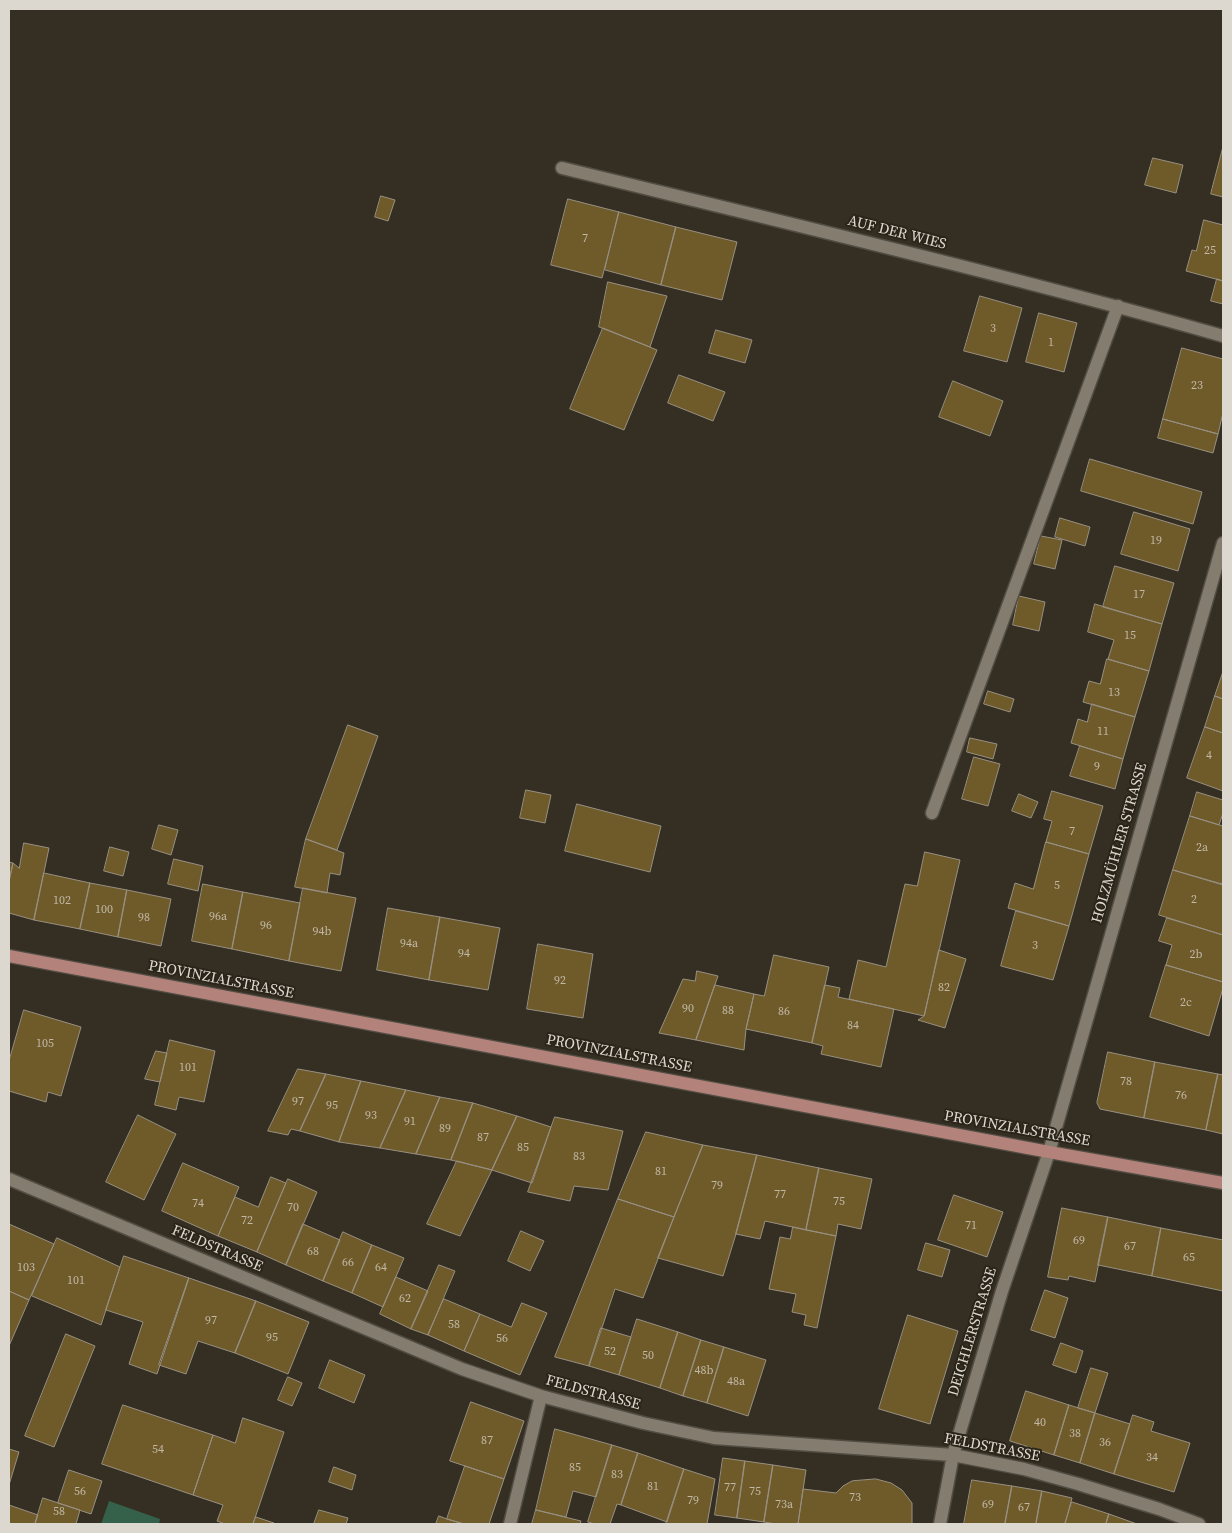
<!DOCTYPE html>
<meta charset="utf-8">
<style>
body{margin:0}
#map{position:relative;width:1232px;height:1533px;overflow:hidden;background:#352f23;font-family:"Source Serif 4",serif}
canvas{display:block}
.frame{position:absolute;inset:0;border:10px solid #dcd8d0;pointer-events:none}
</style>
<div id="map">
<canvas width="1232" height="1533"></canvas>
<div class="frame"></div>
</div>
<script>
const c = document.querySelector('canvas').getContext('2d');
c.lineJoin = 'round';
function fill(path, color) { c.fillStyle = color; c.fill(path, 'evenodd'); }
function strokePath(path, color, width, dash) { c.strokeStyle = color; c.lineWidth = width; c.lineCap = dash ? 'butt' : 'round'; c.setLineDash(dash || []); c.stroke(path); }
function drawText(font, color, halo, rows, align = 'center') {
  c.font = font + ' "Source Serif 4",serif'; c.lineWidth = 4; c.setLineDash([]); c.textBaseline = 'middle'; c.strokeStyle = halo; c.fillStyle = color; for (const [text, x, y, turn = 0] of rows) {
    c.save(); c.translate(x, y); c.rotate((+turn || 0) * Math.PI / 180); c.textAlign = isNaN(turn) ? turn : align; if (halo) c.strokeText(text, 0, 0); c.fillText(text, 0, 0); c.restore();
  }
}
fill(new Path2D(`
 M109,1501L160,1519L159,1524H101Z`), '#35604a');
const building = new Path2D(`
 M1223,147V197L1211,194Z
 M1153,158L1183,165L1176,193L1145,185Z
 M381,196L395,200L388,221L375,217Z
 M568,199L619,212L602,278L551,265Z
 M619,212L676,227L661,285L605,270Z
 M1204,220L1223,225V281L1186,271L1192,250L1196,251Z
 M676,227L737,242L722,300L661,285Z
 M1217,279L1223,281V304L1211,301Z
 M608,282L667,296L650,347L599,327Z
 M980,296L1022,308L1007,362L964,351Z
 M1039,313L1077,323L1064,372L1026,362Z
 M603,328L657,350L624,430L570,409Z
 M716,330L752,340L745,363L709,353Z
 M1182,348L1223,359V413L1218,434L1163,419Z
 M679,375L725,392L713,421L668,403Z
 M953,381L1003,401L990,436L939,417Z
 M1163,419L1218,434L1213,453L1158,438Z
 M1090,459L1202,492L1193,524L1081,491Z
 M1134,512L1190,529L1178,571L1121,554Z
 M1060,518L1090,527L1085,546L1055,537Z
 M1041,536L1062,540L1055,569L1034,564Z
 M1115,566L1174,583L1162,624L1103,607Z
 M1019,596L1045,602L1039,631L1013,625Z
 M1095,604L1162,624L1149,671L1108,659L1114,640L1088,632Z
 M1107,659L1149,671L1135,717L1083,702L1089,681L1100,684Z
 M1223,672V699L1215,696Z
 M988,691L1014,699L1010,712L984,704Z
 M1215,696L1223,699V733L1205,727Z
 M1092,704L1135,717L1123,759L1071,743L1078,719L1087,722Z
 M348,725L378,736L337,850L306,839Z
 M1205,727L1223,733V791L1187,778Z
 M970,738L997,744L993,759L967,752Z
 M1080,746L1123,759L1115,789L1070,776Z
 M974,757L1000,764L988,806L962,799Z
 M526,790L551,795L545,823L520,818Z
 M1052,791L1103,806L1089,854L1046,842L1052,821L1044,819Z
 M1197,792L1223,800V813L1219,825L1190,816Z
 M1019,794L1038,802L1031,818L1012,811Z
 M577,804L661,826L650,872L565,851Z
 M1190,816L1223,826V879L1222,884L1173,870Z
 M159,825L178,830L171,855L152,849Z
 M306,839L344,853L340,875L330,873L327,893L295,887Z
 M1046,842L1089,854L1069,926L1008,908L1015,883L1033,889Z
 M24,843L49,848L34,920L9,913V881L13,863L19,868Z
 M110,847L129,852L123,876L104,871Z
 M925,852L960,860L924,1016L849,999L858,960L886,967L905,884L917,886Z
 M174,859L203,866L198,891L168,884Z
 M9,862L13,863L9,881Z
 M1173,870L1223,885V935L1159,915Z
 M44,873L90,883L80,929L34,920Z
 M90,883L127,890L118,937L80,929Z
 M203,884L243,892L232,949L192,941Z
 M303,888L356,898L341,971L289,961Z
 M127,890L171,899L161,946L118,937Z
 M243,892L300,903L289,961L232,949Z
 M388,908L440,917L429,980L377,970Z
 M1016,911L1069,926L1053,980L1001,966Z
 M440,917L500,928L488,990L429,980Z
 M1167,918L1223,935V982L1166,965L1172,945L1159,941Z
 M538,944L593,954L583,1018L527,1009Z
 M939,950L966,959L945,1028L918,1020L924,1016Z
 M774,955L829,967L812,1043L746,1029L754,994L764,996Z
 M1166,965L1223,982V988L1209,1036L1150,1017Z
 M697,971L718,976L696,1040L659,1033L683,979L695,981Z
 M715,985L754,994L746,1029L744,1050L696,1040Z
 M825,985L840,988L838,997L894,1009L881,1067L821,1054L823,1046L812,1043Z
 M24,1010L81,1027L61,1096L48,1092L46,1102L9,1091V1061Z
 M170,1040L215,1051L204,1102L179,1097L176,1110L155,1105Z
 M156,1051L167,1053L160,1082L145,1079Z
 M1108,1052L1155,1062L1144,1118L1100,1109L1097,1103Z
 M1155,1062L1218,1074L1206,1130L1144,1118Z
 M298,1069L326,1074L300,1131L291,1129L288,1135L268,1131Z
 M326,1074L361,1081L339,1142L300,1131Z
 M1218,1074L1223,1075V1134L1206,1130Z
 M361,1081L406,1090L380,1148L339,1142Z
 M406,1090L440,1097L416,1154L380,1148Z
 M440,1097L473,1103L451,1160L416,1154Z
 M473,1103L517,1116L492,1170L451,1160Z
 M138,1115L176,1134L144,1200L106,1182Z
 M517,1116L551,1127L532,1183L492,1170Z
 M555,1117L623,1131L608,1190L574,1186L570,1201L528,1192Z
 M646,1132L703,1145L674,1217L618,1199Z
 M703,1145L757,1155L736,1234L723,1276L658,1258Z
 M757,1155L819,1168L806,1230L765,1221L760,1239L736,1234Z
 M457,1161L492,1170L460,1236L427,1224Z
 M183,1163L239,1187L218,1236L162,1211Z
 M819,1168L872,1179L861,1229L838,1224L836,1236L806,1230Z
 M271,1177L286,1183L257,1252L218,1236L235,1197L258,1207Z
 M288,1179L317,1192L286,1265L257,1252Z
 M954,1195L1003,1212L987,1257L938,1240Z
 M618,1199L674,1217L643,1298L615,1289L589,1366L555,1357Z
 M1062,1208L1108,1217L1095,1282L1069,1276L1068,1280L1048,1277Z
 M1108,1217L1161,1228L1152,1276L1098,1265Z
 M9,1224L54,1244L29,1300L9,1291Z
 M303,1224L340,1240L323,1281L286,1265Z
 M793,1227L836,1236L817,1328L804,1325L806,1315L792,1312L796,1294L769,1289L780,1237L790,1239Z
 M1161,1228L1223,1240V1291L1152,1276Z
 M521,1231L544,1241L530,1271L508,1261Z
 M343,1232L372,1245L352,1293L323,1281Z
 M57,1238L120,1267L101,1325L32,1296Z
 M926,1243L950,1250L942,1277L918,1270Z
 M372,1245L404,1258L383,1307L352,1293Z
 M124,1256L189,1278L157,1374L129,1364L143,1322L106,1310Z
 M439,1265L455,1271L428,1335L411,1329Z
 M396,1277L428,1291L411,1329L380,1314Z
 M189,1278L256,1301L235,1353L198,1341L186,1374L159,1365Z
 M1045,1290L1068,1298L1055,1338L1031,1330Z
 M9,1291L29,1300L9,1346Z
 M444,1299L480,1314L464,1351L428,1335Z
 M256,1301L309,1322L288,1374L235,1353Z
 M522,1303L547,1313L520,1375L464,1351L480,1314L511,1327Z
 M908,1315L958,1331L930,1424L879,1409Z
 M637,1319L678,1332L660,1388L619,1375Z
 M601,1328L631,1337L619,1375L589,1366Z
 M678,1332L701,1340L683,1396L660,1388Z
 M66,1334L95,1346L54,1447L25,1436Z
 M701,1340L724,1347L707,1403L683,1396Z
 M1061,1343L1083,1351L1076,1373L1053,1365Z
 M724,1347L766,1360L748,1416L707,1403Z
 M330,1360L365,1375L354,1403L319,1388Z
 M1091,1368L1108,1373L1095,1413L1078,1408Z
 M288,1377L302,1383L292,1406L278,1400Z
 M1026,1391L1069,1405L1054,1455L1010,1441Z
 M471,1402L524,1421L504,1479L450,1461Z
 M123,1405L213,1435L193,1495L102,1464Z
 M1069,1405L1095,1413L1080,1463L1054,1455Z
 M1095,1413L1130,1424L1114,1474L1080,1463Z
 M1133,1415L1154,1422L1151,1431L1190,1443L1174,1492L1114,1474Z
 M243,1418L284,1432L253,1524H225L217,1521L223,1505L193,1495L213,1435L235,1443Z
 M555,1429L612,1445L596,1497L573,1491L566,1517L536,1510Z
 M612,1445L638,1453L621,1505L617,1504L610,1524H595L588,1522Z
 M9,1449L19,1452L9,1485Z
 M638,1453L684,1469L667,1522L621,1505Z
 M723,1458L745,1461L737,1518L715,1515Z
 M745,1461L773,1465L764,1522L737,1518Z
 M773,1465L806,1470L798,1524H776L764,1522Z
 M465,1466L504,1479L489,1524H464L447,1519Z
 M334,1467L356,1475L352,1490L329,1482Z
 M684,1469L715,1479L707,1524H666Z
 M69,1470L102,1481L91,1514L58,1503Z
 M876,1479L891,1483L902,1490L912,1503V1524H798L803,1489L836,1493L843,1486L852,1481Z
 M972,1480L1012,1486L1005,1524H964Z
 M1012,1486L1042,1491L1036,1524H1005Z
 M1042,1491L1072,1498L1065,1524H1036Z
 M43,1498L80,1510L76,1524H35Z
 M1072,1502L1109,1514L1106,1524H1065Z
 M9,1505L38,1515L35,1524H9Z
 M319,1510L348,1518L346,1524H314Z
 M536,1510L581,1521L580,1524H532Z
 M1109,1514L1137,1524H1106Z
 M439,1516L447,1519L464,1524H436Z
 M256,1517L274,1523V1524H253Z`);
fill(building, '#6f5a2a');
strokePath(building, '#979082', 1);
const minor = new Path2D(`
 M562,168C783,222 1004,274 1223,336
 M932,813L1118,306
 M9,1179L462,1369L541,1396L643,1423L714,1438L953,1455L1024,1469L1078,1484L1159,1509L1199,1524
 M510,1524L541,1396
 M940,1524L953,1455L1002,1291L1049,1152L1223,543`);
const major = new Path2D(`
 M9,956L1049,1152L1223,1183`);
strokePath(minor, '#524d43', 15);
strokePath(major, '#524d43', 15);
strokePath(minor, '#847d6f', 12);
strokePath(major, '#b3827a', 12);
drawText('12px', '#c1b8a6', null, [
 ["7",585,239],
 ["25",1210,251],
 ["3",993,329],
 ["1",1051,343],
 ["23",1197,386],
 ["19",1156,541],
 ["17",1139,595],
 ["15",1130,636],
 ["13",1114,693],
 ["11",1103,732],
 ["4",1209,756],
 ["9",1097,767],
 ["7",1072,832],
 ["2a",1202,848],
 ["5",1057,886],
 ["2",1194,900],
 ["102",62,901],
 ["100",104,910],
 ["96a",218,917],
 ["98",144,918],
 ["96",266,926],
 ["94b",322,932],
 ["94a",409,944],
 ["3",1035,946],
 ["94",464,954],
 ["2b",1196,955],
 ["92",560,981],
 ["82",944,988],
 ["2c",1186,1003],
 ["90",688,1009],
 ["88",728,1011],
 ["86",784,1012],
 ["84",853,1026],
 ["105",45,1044],
 ["101",188,1068],
 ["78",1126,1082],
 ["76",1181,1096],
 ["97",298,1102],
 ["95",332,1106],
 ["93",371,1116],
 ["91",410,1122],
 ["89",445,1129],
 ["87",483,1138],
 ["85",523,1148],
 ["83",579,1157],
 ["81",661,1172],
 ["79",717,1186],
 ["77",780,1195],
 ["75",839,1202],
 ["74",198,1204],
 ["70",293,1208],
 ["72",247,1221],
 ["71",971,1226],
 ["69",1079,1241],
 ["67",1130,1247],
 ["68",313,1252],
 ["65",1189,1258],
 ["66",348,1263],
 ["103",26,1268],
 ["64",381,1268],
 ["101",76,1281],
 ["62",405,1299],
 ["97",211,1321],
 ["58",454,1325],
 ["95",272,1338],
 ["56",502,1339],
 ["52",610,1352],
 ["50",648,1356],
 ["48b",704,1371],
 ["48a",736,1382],
 ["40",1040,1423],
 ["38",1075,1434],
 ["87",487,1441],
 ["36",1105,1443],
 ["54",158,1450],
 ["34",1152,1458],
 ["85",575,1468],
 ["83",617,1475],
 ["81",653,1487],
 ["77",730,1488],
 ["56",80,1492],
 ["75",755,1492],
 ["73",855,1498],
 ["79",693,1501],
 ["73a",784,1505],
 ["69",988,1505],
 ["67",1024,1508],
 ["58",59,1512]
]);
drawText('15px', '#dcd8d0', '#2b2519', [
 ["AUF DER WIES",897,233,14],
 ["HOLZMÜHLER STRASSE",1120,843,-74],
 ["PROVINZIALSTRASSE",221,980,11],
 ["PROVINZIALSTRASSE",619,1054,11],
 ["PROVINZIALSTRASSE",1017,1129,10],
 ["FELDSTRASSE",217,1249,23],
 ["DEICHLERSTRASSE",973,1332,-73],
 ["FELDSTRASSE",593,1393,15],
 ["FELDSTRASSE",992,1448,11]
]);
</script>
